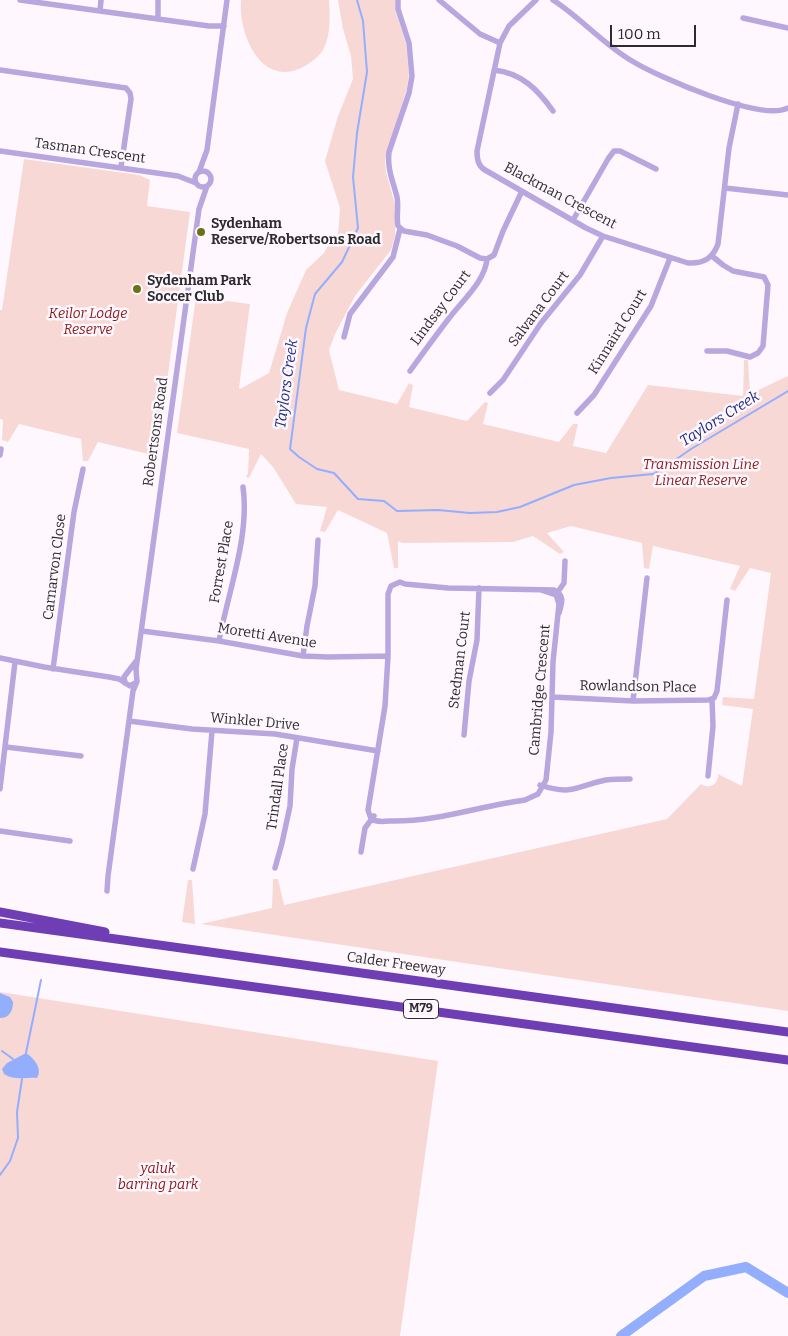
<!DOCTYPE html>
<style>
body{margin:0}
#map{position:relative;width:788px;height:1336px;overflow:hidden;background:#fef8fe;font-family:Bitter,serif}
canvas{display:block}
.scale{position:absolute;left:610px;top:25px;width:86px;height:22px;box-sizing:border-box;border:2px solid #2d2b2d;border-top:0;padding-left:6px;font-size:15px;line-height:18px;white-space:nowrap;color:#2d2b2d;-webkit-text-stroke:4px #fef8fe;paint-order:stroke}
</style>
<div id="map">
<canvas width="788" height="1336"></canvas>
<div class="scale">100 m</div>
</div>
<script>
const c = document.querySelector('canvas').getContext('2d');
c.lineJoin = 'round';
function fill(path, color) { c.fillStyle = color; c.fill(path, 'evenodd'); }
function strokePath(path, color, width, dash) { c.strokeStyle = color; c.lineWidth = width; c.lineCap = dash ? 'butt' : 'round'; c.setLineDash(dash || []); c.stroke(path); }
function drawText(font, color, halo, rows, align = 'center') {
  c.font = font + ' Bitter,serif'; c.lineWidth = 5; c.setLineDash([]); c.textBaseline = 'middle'; c.strokeStyle = halo; c.fillStyle = color; for (const [text, x, y, turn = 0] of rows) {
    c.save(); c.translate(x, y); c.rotate((+turn || 0) * Math.PI / 180); c.textAlign = isNaN(turn) ? turn : align; if (halo) c.strokeText(text, 0, 0); c.fillText(text, 0, 0); c.restore();
  }
}
fill(new Path2D(`
 M241,0H329C330,15 331,36 323,50C318,58 308,65 299,69C259,85 238,32 241,0Z
 M338,0H395L396,12L406,44L409,74L407,88L385,160L386,172L395,204V236L391,250L355,296L335,334L329,350L339,390L397,404L409,383L413,385L409,407L467,421L485,402L488,403L483,424L559,442L573,424H578L573,446L606,453L648,385L743,396L744,360H748L750,394L788,376V1011L201,924L272,908L273,879H278L284,905L667,819L701,784C709,790 719,784 718,774L742,786L753,709L722,705L723,697L754,699L771,573L750,568L735,591L730,589L740,566L653,546L649,569L644,568L642,543L571,526L547,533L564,552L560,554L533,536L513,542L402,543L398,541V568H394L387,533L338,510L325,532L320,531L327,507L296,504L273,467L261,454L249,478L246,477L248,473L249,449L177,433L196,297L250,304L239,388L240,389L269,373L287,313L306,270L324,253L331,240L338,234L340,208L325,161L338,116L353,79L351,56L343,29Z
 M24,159L139,175L150,180L147,206L190,212L157,456L98,442L88,461H83L81,439L19,424L8,442L2,440L3,420L0,419V310H2Z
 M188,880H192L195,924L182,922Z
 M0,992L438,1061L400,1336H0Z`), '#f8d8d4');
fill(new Path2D(`
 M0,993L10,997L13,1002C13,1010 10,1018 0,1018Z
 M26,1053C34,1058 43,1069 37,1078C25,1077 15,1081 4,1074L2,1069L7,1063Z`), '#94aefe');
strokePath(new Path2D(`
 M357,0L363,21L367,72L357,133L353,177L358,228L342,262L315,294L306,328L290,449L299,457L317,469L334,473L358,499L384,501L397,511L438,510L470,513L497,512L520,507L574,485L611,478L653,474L662,469L691,449L788,391
 M2,1051L13,1059
 M26,1053L41,980
 M0,1175L10,1161L18,1138L17,1112L22,1079`), '#94aefe', 2);
strokePath(new Path2D(`
 M621,1336L704,1276L746,1267L788,1293`), '#94aefe', 10);
strokePath(new Path2D(`
 M20,0L209,26H224
 M398,0V9L409,43L412,76L409,93L389,152C387,169 393,181 397,197C399,206 396,216 398,226L404,231L427,235L457,246L480,258L487,259L494,255L503,231L522,191
 M439,0L480,34L500,43
 M536,0L509,26L500,43L477,151C477,159 478,166 485,170L586,228L603,236L688,263C704,264 713,258 718,244L729,148L738,104
 M553,0C581,18 603,44 632,61C658,77 761,122 788,108
 M100,11L101,0
 M743,18L788,28
 M158,19V0
 M0,70L126,88L130,93L131,99L121,167
 M494,70C522,73 538,90 553,111
 M0,151L178,176L196,183
 M195 179a8 8 0 1 1 16 0a8 8 0 1 1-16 0Z
 M199,172L207,150L227,0
 M725,188L788,195
 M573,220L608,159L614,151H620L656,169
 M344,337L350,314L393,257L400,229
 M707,351H727L750,357L758,353L763,346L768,285L764,277L733,271L723,265L712,256
 M410,371C423,353 436,335 450,317C463,300 485,281 487,259
 M490,393L503,380L541,323L580,275L603,236
 M577,413L594,395L651,306L670,258
 M0,455L1,449
 M541,590L556,595L559,604L553,662L551,732L546,780L538,794L525,800C479,806 438,822 390,821C383,821 378,823 371,819L368,810L385,706L388,656V594L391,586L400,582L405,584L448,588L554,590C565,595 562,603 559,613
 M557,593L564,583L565,561
 M142,631L219,641L303,656L328,657L388,656
 M219,641C228,592 250,536 243,487
 M303,656L307,626L315,586L318,540
 M0,658L44,667L109,677L119,679L130,686L137,682L136,669L199,209L207,186
 M53,669L74,512L83,469
 M125,683L124,677L137,660
 M553,697L633,701L708,700L714,698L717,691L727,600
 M633,701L647,578
 M129,721L192,729L275,734L378,751
 M464,735L469,681L477,640L479,588
 M6,747L81,756
 M708,776L713,726L712,699
 M540,785C573,796 576,786 606,780C614,779 622,779 630,779
 M0,789L15,662
 M0,831L70,841
 M361,852L365,828L374,816
 M275,868L282,843L290,806L292,769L297,738
 M193,869L205,814L212,731
 M107,891L108,876L133,691L136,684`), '#b8a6de', 5.5);
strokePath(new Path2D(`
 M0,912L105,932
 M0,923L788,1032
 M0,952L788,1060`), '#6f3eb4', 9);
for (const [x, y, r, color] of [
 [201,232,5,"#6a721a"],
 [137,289,5,"#6a721a"]
]) { const dot = new Path2D(); dot.arc(x, y, r, 0, 2 * Math.PI); c.fillStyle = color; c.fill(dot); strokePath(dot, '#fef8fe', 2); }
for (const [x, y, w] of [
 [421,1009,35]
]) { const box = new Path2D(); box.roundRect(x - w / 2, y - 9.5, w, 19, 4); c.fillStyle = '#fef8fe'; c.fill(box); strokePath(box, '#2d2b2d', 1); }
drawText('bold 12px', '#2d2b2d', null, [
 ["M79",421,1009]
]);
drawText('14px', '#2d2b2d', '#fef8fe', [
 ["Tasman Crescent",90,151,8],
 ["Blackman Crescent",560,196,28],
 ["Lindsay Court",441,308,-53],
 ["Salvana Court",539,309,-53],
 ["Kinnaird Court",618,332,-58],
 ["Robertsons Road",156,432,-82],
 ["Forrest Place",222,562,-80],
 ["Carnarvon Close",55,567,-83],
 ["Moretti Avenue",267,636,9],
 ["Stedman Court",460,660,-83],
 ["Rowlandson Place",638,687,1],
 ["Cambridge Crescent",540,690,-85],
 ["Winkler Drive",255,722,5],
 ["Trindall Place",278,787,-82],
 ["Calder Freeway",396,964,8]
]);
drawText('bold 14px', '#2d2b2d', '#fef8fe', [
 ["Sydenham",211,224],
 ["Reserve/Robertsons Road",211,240],
 ["Sydenham Park",147,281],
 ["Soccer Club",147,297]
], 'left');
drawText('italic 14px', '#8a1818', '#fef8fe', [
 ["Keilor Lodge",88,314],
 ["Reserve",88,330],
 ["Transmission Line",701,465],
 ["Linear Reserve",701,481],
 ["yaluk",158,1169],
 ["barring park",158,1185]
]);
drawText('italic 15px', '#1d2c84', '#fef8fe', [
 ["Taylors Creek",287,384,-82],
 ["Taylors Creek",720,419,-32]
]);
</script>
